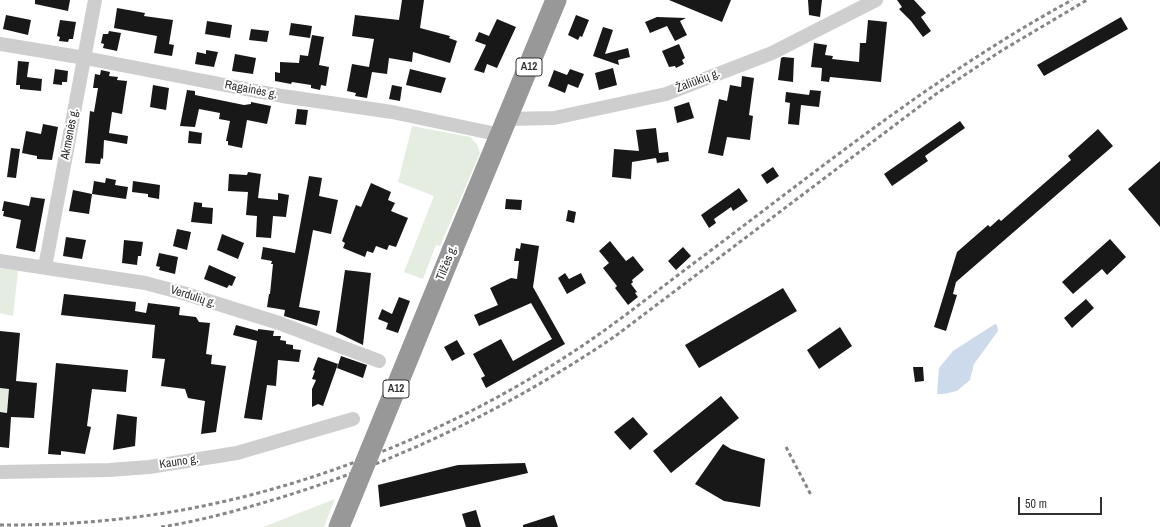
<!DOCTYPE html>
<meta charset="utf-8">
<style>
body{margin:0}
#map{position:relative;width:1160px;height:527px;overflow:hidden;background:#fff;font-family:"Archivo Narrow",sans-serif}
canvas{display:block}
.scale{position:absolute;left:1018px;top:497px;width:84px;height:18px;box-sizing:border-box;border:2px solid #313131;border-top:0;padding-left:5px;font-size:12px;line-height:14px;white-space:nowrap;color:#313131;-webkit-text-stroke:3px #fff;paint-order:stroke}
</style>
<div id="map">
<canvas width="1160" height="527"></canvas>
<div class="scale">50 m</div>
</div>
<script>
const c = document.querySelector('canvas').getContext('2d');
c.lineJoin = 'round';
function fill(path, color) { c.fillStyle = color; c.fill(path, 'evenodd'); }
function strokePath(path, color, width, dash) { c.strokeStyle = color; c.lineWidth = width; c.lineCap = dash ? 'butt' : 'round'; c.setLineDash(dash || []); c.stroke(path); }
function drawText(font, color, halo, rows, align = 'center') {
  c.font = font + ' "Archivo Narrow",sans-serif'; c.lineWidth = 4; c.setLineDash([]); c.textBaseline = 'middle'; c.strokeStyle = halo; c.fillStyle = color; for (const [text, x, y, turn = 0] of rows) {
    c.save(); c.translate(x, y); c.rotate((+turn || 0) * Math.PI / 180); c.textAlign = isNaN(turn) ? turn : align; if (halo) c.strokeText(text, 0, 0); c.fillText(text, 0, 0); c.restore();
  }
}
fill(new Path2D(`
 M412,126L470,137L477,144L480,153L440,246L436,245L423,279L404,272L434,196L398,182Z
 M0,268L18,271L13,316L0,313Z
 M0,388L9,389L7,413L0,412Z
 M335,499L324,527H263Z`), '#e4ede0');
fill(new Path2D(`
 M995,324L997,325L998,331L974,364L970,380L957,391L943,394H937L939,368L953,351Z`), '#cddaec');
fill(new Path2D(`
 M35,0H70L68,11L35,4Z
 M402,0H424L420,28L450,36L449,38L457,41L450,63L413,52L412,62L389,58L387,74L372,72L367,98L355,96L356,93L347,91L352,64L369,67L374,39L352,36L355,15L399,20Z
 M669,0H731L722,22Z
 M808,0H822L820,17L809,15Z
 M897,0H914L926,13L921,17L931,31L923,37L911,21L899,9L902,7Z
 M117,8L145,13L144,16L173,20L169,44L174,45L172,56L154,53L157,36L114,28Z
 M6,15L31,20L28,35L3,29Z
 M576,15L589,20L582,37L580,36L578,40L568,35Z
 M657,17L686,18L680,21L687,35L675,41L667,26L650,33L645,22Z
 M1121,17L1128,29L1044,76L1037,65Z
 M497,19L516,27L497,68L487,64L484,73L474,70L486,45L475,41L479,32L489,36Z
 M60,20L76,22L73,39H69L68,42L59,41L60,37L57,36Z
 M868,20L887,22L881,82L830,77L829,82L821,81L822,68L811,67L814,43L827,45L825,55L833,56L832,59L859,62L860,43H866Z
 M207,21L232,25L230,38L205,34Z
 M291,23L312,26L310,38L289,35Z
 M603,27L613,30L605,54L628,48L630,57L618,60L619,65L593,56Z
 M251,29L269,31L267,42L249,40Z
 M109,31L121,33L117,51L103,48L104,44L101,43L103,34H108Z
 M312,35L324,37L319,65L329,67L326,86L321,85L320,90L311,88V85L292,82L291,84L275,81V72L280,73V62L299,63L300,55L308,56Z
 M679,44L685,58L682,60L684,64L676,68L675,66L669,67L662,51Z
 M206,50L218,52L214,67L195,64L197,52L206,54Z
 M235,54L256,58L253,74L232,71Z
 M783,57L794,58L793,82L778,80L781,58Z
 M18,61L29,62L27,77L42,79L41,91L20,89V85H16Z
 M613,68L617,85L599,90L595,73Z
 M55,69L68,71L67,82H62V85L53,84Z
 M410,69L446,78L441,93L406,85Z
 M570,69L584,74L578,88L568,84L565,93L548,86L554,70L567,75Z
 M101,70L110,72L109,76L118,77L117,80L127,81L122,114L112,112L109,133L128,136L127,144L104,140L103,159L101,158L100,164L85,163L90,111L94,112L98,88H93L95,74L100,75Z
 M742,76L754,78L749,115L753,116L750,140L727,137L723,156L708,153L719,99L727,101L730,85L741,87Z
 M153,85L169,88L166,110L150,107Z
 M392,85L402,87L400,101L389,99Z
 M187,90L195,91V95L244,105L251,104V102L271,106L267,124L247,120L242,148L228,145V141H226L230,121L219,119L220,113L199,109L195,127L180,126Z
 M810,90L821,91L819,107L801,105L799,125L788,124L790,103L785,102L786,92L809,95Z
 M689,102L694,118L677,123L674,107Z
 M297,109L308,110L306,125L295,124Z
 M960,121L965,128L925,156L928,161L892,186L884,174Z
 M43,124L58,127L52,160L37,159V156L22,153L26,131L41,134Z
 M656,128L659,153L668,152L669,161L657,163L656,158L632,162L631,179L612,177L614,149L639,151L636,130Z
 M1098,129L1113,146L956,282L953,294L957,295L946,331L934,327L957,252L988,225L990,227L999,219L1001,221L1071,160L1068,156Z
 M189,131L202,133L201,144L188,143Z
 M11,148L20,149L16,178L7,177Z
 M1160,161V227L1128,189Z
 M773,167L779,176L767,184L761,175Z
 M248,172L261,174L258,198L278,200V193L289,195L286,217L273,216L271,238L256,237L257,216L246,215L248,192L228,191L229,174L247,175Z
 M309,176L322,178L319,196L338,200L331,234L313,230L299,307L320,311L317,326L284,316L285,310L267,307L269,294H270L273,264H271L272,261L261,259L263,247L295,253Z
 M106,178L116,180L115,185L128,187L126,199L92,194L94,181L105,183Z
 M133,181L160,185L159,199L148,197V194L132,192Z
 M371,183L391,192L388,200L395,203L391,211L408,218L396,247L389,245L387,250L376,246L373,253L367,251L365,257L343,248L345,243L342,241L356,205L361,207Z
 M739,188L748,201L733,211L731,207L714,219L716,223L709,228L701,215Z
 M73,190L92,194L89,214L69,211Z
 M31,197L45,199L35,252L16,248L21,220L3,216L4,211H2L4,201L29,206Z
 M506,199L522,200L521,210L505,209Z
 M194,202L202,203V207L213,208L212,224L191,222Z
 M568,210L576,212L574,223L566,221Z
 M177,229L191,232L187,250L173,246Z
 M222,234L244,243L238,259L217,250Z
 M66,237L86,240L82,259L63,256Z
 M1110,239L1126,257L1107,275L1102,269L1073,294L1062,282Z
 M124,240L143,242L141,256H138L137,265L122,263Z
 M610,241L626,261L633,256L644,270L632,280L633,282L631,284L637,292L635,293L638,297L628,305L615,288L617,286L603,268L609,263L599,251Z
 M521,243L539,246L533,287L565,344L486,388L481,378L485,376L473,354L501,339L513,361L552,339L531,303L479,326L474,315L498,305L490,288L511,278L517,279L519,261H514L516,248L520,249Z
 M683,247L691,256L676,270L668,261Z
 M159,253L178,257L175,274L159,270L160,267L156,266Z
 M209,265L236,277L232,286L229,285L227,288L204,279Z
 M345,270L371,273L363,345L336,332Z
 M565,273L569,279L581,273L586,283L567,294L558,278Z
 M783,288L797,311L699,368L685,345Z
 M64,294L136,302L135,311L146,313L148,303L180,307L179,315L196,317L199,322L210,323L206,354L212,355L211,364L226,366L216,432L201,434L205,401L188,398L185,389L161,386L165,359L152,358L155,325L61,315Z
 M399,297L410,301L398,333L386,329L388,323L378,319L382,309L392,314Z
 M1086,299L1094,308L1072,328L1064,318Z
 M236,325L258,331V329L274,331L273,336H281L280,340L286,341V344L293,345V349L301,350L299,362L278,360L276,386L267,385L262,420L244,418L257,341L233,335Z
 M840,327L852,346L819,369L807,350Z
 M0,331L20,333L16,381L37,383L34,418L11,417L9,448L0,447V412L7,413L9,389L0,388Z
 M457,340L465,354L452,361L444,347Z
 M341,356L367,365L363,378L337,368Z
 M318,357L338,364L323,406L318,404L312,407V389L316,380L312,379L315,371L313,370Z
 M56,363L128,370L126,392L92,389L87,426L91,427L85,454L61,451V455L48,454Z
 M913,367H923L924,381L915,382Z
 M721,396L739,418L671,473L653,451Z
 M117,414L137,417L135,446L113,450Z
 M633,417L648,434L630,450L614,432Z
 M723,444L731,449L765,459L760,507L724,501L695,484Z
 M525,463L528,473L380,507L378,485L458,465Z
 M476,510L481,527H466L462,514Z
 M554,515L558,527H523V525Z`), '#181818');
strokePath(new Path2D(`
 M0,44L85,58L282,96L392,112L501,135
 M508,119L554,118L666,94L772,53L876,0
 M0,261L145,283L183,293L279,323L379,361
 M45,267L95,0
 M0,472L109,470L149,467L237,453L353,419`), '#cecece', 14);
strokePath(new Path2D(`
 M452,251L556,0`), '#989898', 21);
strokePath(new Path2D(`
 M786,447L811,495
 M0,525C37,525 73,524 110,520C267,505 429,444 562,359C605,332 645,300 686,269C811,176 934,75 1072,0
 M161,527C200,521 239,510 276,499C397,462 509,408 614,337L936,94L1001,51L1087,0`), '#868686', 3, [4, 3]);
strokePath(new Path2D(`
 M339,527L452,251`), '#989898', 21);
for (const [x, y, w] of [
 [529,67,26],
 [396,389,26]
]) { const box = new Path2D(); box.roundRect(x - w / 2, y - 9, w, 18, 3); c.fillStyle = '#fff'; c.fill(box); strokePath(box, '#313131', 1); }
drawText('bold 11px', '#313131', null, [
 ["A12",529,67],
 ["A12",396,389]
]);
drawText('12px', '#313131', '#fff', [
 ["Žaliūkių g.",698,81,-21],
 ["Ragainės g.",251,90,11],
 ["Akmenės g.",70,134,-79],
 ["Tilžės g.",447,263,-68],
 ["Verdulių g.",193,297,18],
 ["Kauno g.",179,462,-9]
]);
</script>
